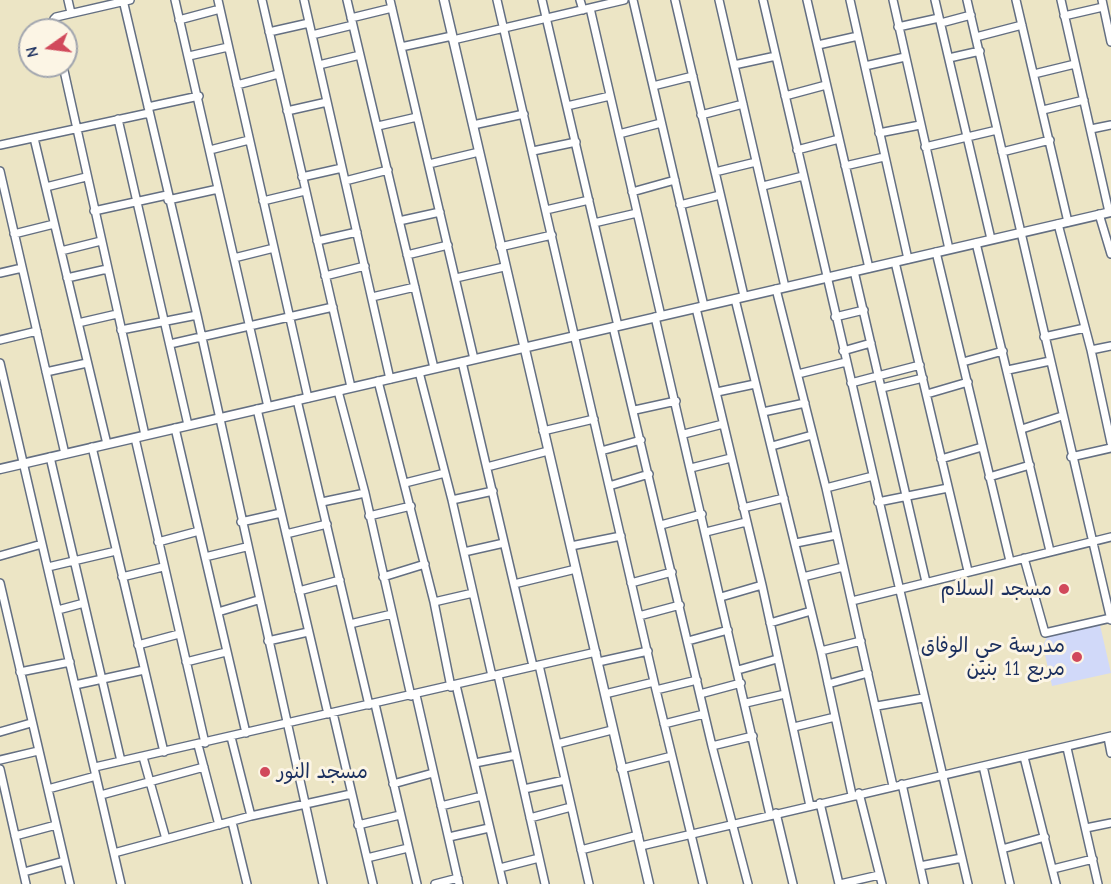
<!DOCTYPE html>
<meta charset="utf-8">
<style>
body{margin:0}
#map{position:relative;width:1111px;height:884px;overflow:hidden;background:#ece5c5;font-family:"Comic Neue",sans-serif}
canvas{display:block}
.north{position:absolute;left:18px;top:18px;width:60px;height:60px;box-sizing:border-box;background:#fcf5e5;border:2px solid #a2a6af;border-radius:50%;rotate:256deg;font-size:16px;font-weight:700;line-height:24px;text-align:center;color:#1b2f5e}
.north::after{content:'';display:block;margin:auto;width:21px;height:27px;background:#d1495b;clip-path:polygon(50% 0,100% 100%,50% 72%,0 100%)}
</style>
<div id="map">
<canvas width="1111" height="884"></canvas>
<div class="north">N</div>
</div>
<script>
const c = document.querySelector('canvas').getContext('2d');
c.lineJoin = 'round';
function fill(path, color) { c.fillStyle = color; c.fill(path, 'evenodd'); }
function strokePath(path, color, width, dash) { c.strokeStyle = color; c.lineWidth = width; c.lineCap = dash ? 'butt' : 'round'; c.setLineDash(dash || []); c.stroke(path); }
function drawText(font, color, halo, rows, align = 'center') {
  c.font = font + ' "Comic Neue","Playpen Sans Arabic",sans-serif'; c.lineWidth = 6; c.setLineDash([]); c.textBaseline = 'middle'; c.strokeStyle = halo; c.fillStyle = color; for (const [text, x, y, turn = 0] of rows) {
    c.save(); c.translate(x, y); c.rotate((+turn || 0) * Math.PI / 180); c.textAlign = isNaN(turn) ? turn : align; if (halo) c.strokeText(text, 0, 0); c.fillText(text, 0, 0); c.restore();
  }
}
fill(new Path2D(`
 M1100,625L1111,673L1052,686L1043,646L1047,637Z`), '#d1d9f9');
const minor = new Path2D(`
 M68,0L71,13
 M123,0L197,315L323,884
 M175,0L268,407
 M218,0L308,398
 M262,0L351,387
 M304,0L390,379
 M347,0L434,368
 M390,0L474,359
 M497,0L656,690L703,884
 M542,0L618,326
 M580,0L583,10
 M633,0L704,306
 M675,0L744,296
 M719,0L785,287
 M763,0L968,884
 M807,0L869,268
 M850,0L908,259
 M893,0L949,249
 M935,0L991,239
 M967,0L1111,620
 M1016,0L1068,222
 M1061,0L1109,212
 M1102,0L1111,42
 M590,8L661,316
 M1064,16L1103,7
 M351,18L392,8
 M179,20L220,9
 M941,23L971,15
 M898,27L939,18
 M56,30L54,19L56,17L130,0
 M269,32L309,23
 M312,35L353,25
 M976,37L1022,25
 M453,40L624,0
 M818,45L858,36
 M401,47L452,36
 M189,56L228,47
 M949,58L980,51
 M319,65L360,55
 M734,65L776,56
 M63,66L145,435
 M865,66L905,57
 M1034,74L1075,64
 M237,85L278,74
 M653,86L693,76
 M785,96L826,85
 M567,106L610,96
 M148,107L199,96
 M1043,110L1084,100
 M287,111L327,102
 M701,115L743,104
 M118,119L188,425
 M473,125L524,114
 M378,126L417,117
 M1091,129L1111,125
 M879,133L920,125
 M619,134L661,123
 M34,138L107,444
 M0,145L149,113
 M925,147L997,130
 M210,150L249,140
 M797,150L839,139
 M533,151L576,142
 M1002,152L1050,140
 M429,164L479,152
 M845,166L884,157
 M0,171L65,454
 M715,172L756,162
 M302,177L342,168
 M345,181L388,170
 M763,186L803,176
 M46,187L86,177
 M632,192L675,180
 M168,200L218,189
 M263,201L305,191
 M680,205L720,195
 M546,210L589,200
 M94,211L167,195
 M1099,214L1111,254
 M399,221L440,212
 M594,223L637,213
 M1058,224L1091,350L1111,443
 M14,234L54,224
 M317,241L357,232
 M976,243L1050,551
 M500,247L552,235
 M61,251L101,241
 M936,252L1010,561
 M407,255L448,245
 M234,258L274,248
 M895,262L968,571
 M854,271L926,582
 M0,273L22,268
 M325,276L365,266
 M67,278L107,269
 M456,278L504,267
 M776,289L826,488L893,786
 M372,297L415,287
 M735,299L821,651L852,795
 M696,308L762,585L810,806
 M655,317L770,815
 M835,317L864,310
 M78,323L117,314
 M613,327L712,746L748,884
 M121,330L197,315
 M1044,337L1085,328
 M0,340L37,331
 M170,344L333,307
 M1091,350L1111,346
 M843,351L871,343
 M462,362L533,666
 M963,362L1003,351
 M0,363L121,884
 M1008,370L1050,361
 M46,372L87,363
 M419,372L452,500L492,676
 M798,374L846,362
 M378,381L434,602L451,687
 M851,383L920,365
 M882,388L923,378
 M338,391L365,493L411,696
 M717,392L755,384
 M927,394L968,382
 M297,400L369,705
 M257,409L328,714
 M635,410L676,401
 M763,412L805,403
 M175,428L246,733
 M1022,429L1062,416
 M543,431L594,419
 M684,434L723,424
 M135,438L205,743
 M772,446L812,435
 M92,447L164,752
 M601,451L641,440
 M50,457L121,761
 M1071,457L1111,448
 M941,459L982,447
 M487,467L548,451
 M691,468L731,458
 M989,477L1030,465
 M405,483L445,473
 M609,486L649,474
 M826,488L873,476
 M452,500L493,491
 M322,502L365,493
 M878,502L948,488
 M743,508L784,498
 M369,516L411,506
 M241,522L281,513
 M661,525L702,514
 M706,532L746,522
 M286,534L327,524
 M158,542L199,531
 M796,543L836,535
 M571,546L621,536
 M464,552L504,543
 M0,556L42,544
 M205,557L246,547
 M1024,558L1045,633L1111,618
 M48,567L116,551
 M122,577L163,567
 M383,577L425,564
 M803,577L843,567
 M0,583L70,884
 M631,583L672,572
 M514,584L576,569
 M299,591L340,580
 M721,597L762,585
 M852,601L1111,537
 M434,602L473,593
 M58,610L84,603
 M218,612L258,600
 M639,616L680,605
 M770,623L811,611
 M350,624L392,614
 M268,641L308,632
 M688,641L728,630
 M138,645L179,634
 M821,651L861,641
 M186,662L226,652
 M598,662L648,651
 M539,665L589,884
 M738,670L777,659
 M20,672L70,662
 M498,675L545,884
 M828,684L868,673
 M75,685L144,670
 M456,685L503,884
 M656,690L697,680
 M605,694L654,682
 M700,694L741,683
 M416,695L459,884
 M746,703L785,694
 M375,704L417,884
 M877,706L923,698
 M333,713L373,884
 M664,724L704,714
 M794,727L835,717
 M0,732L31,723
 M231,737L251,816
 M1108,737L1111,753
 M557,744L612,730
 M198,745L219,825
 M712,746L753,736
 M1067,748L1098,884
 M143,757L166,839
 M1024,757L1056,884
 M0,760L38,751
 M475,763L516,755
 M983,766L1010,884
 M95,767L596,652
 M0,769L26,884
 M621,769L672,756
 M393,784L433,773
 M902,784L924,884
 M48,789L96,776
 M524,789L565,780
 M859,793L882,884
 M101,795L204,767
 M820,803L839,884
 M441,806L482,796
 M776,813L793,884
 M530,818L571,807
 M232,822L247,884
 M358,825L400,815
 M1086,828L1111,823
 M15,836L56,825
 M449,837L489,828
 M641,846L1111,736
 M1002,849L1045,837
 M581,850L638,835
 M114,853L251,816L351,794
 M367,858L408,848
 M920,866L962,858
 M500,868L539,858
 M1053,869L1093,859
 M24,872L64,861
 M435,884L458,878
 M840,884L879,875`);
const tertiary = new Path2D(`
 M444,0L649,884
 M0,469L1111,212`);
strokePath(minor, '#646f82', 10);
strokePath(tertiary, '#646f82', 11);
strokePath(minor, '#fff', 7);
strokePath(tertiary, '#fff', 8);
for (const [x, y, r, color] of [
 [1064,589,6,"#d1495b"],
 [1077,657,6,"#d1495b"],
 [265,772,6,"#d1495b"]
]) { const dot = new Path2D(); dot.arc(x, y, r, 0, 2 * Math.PI); c.fillStyle = color; c.fill(dot); strokePath(dot, '#fcf5e5', 2); }
drawText('20px', '#1b2f5e', '#fcf5e5', [
 ["مسجد السلام",1052,589],
 ["مدرسة حي الوفاق",1065,646],
 ["مربع 11 بنين",1065,669],
 ["مسجد النور",277,772,"left"]
], 'right');
</script>
